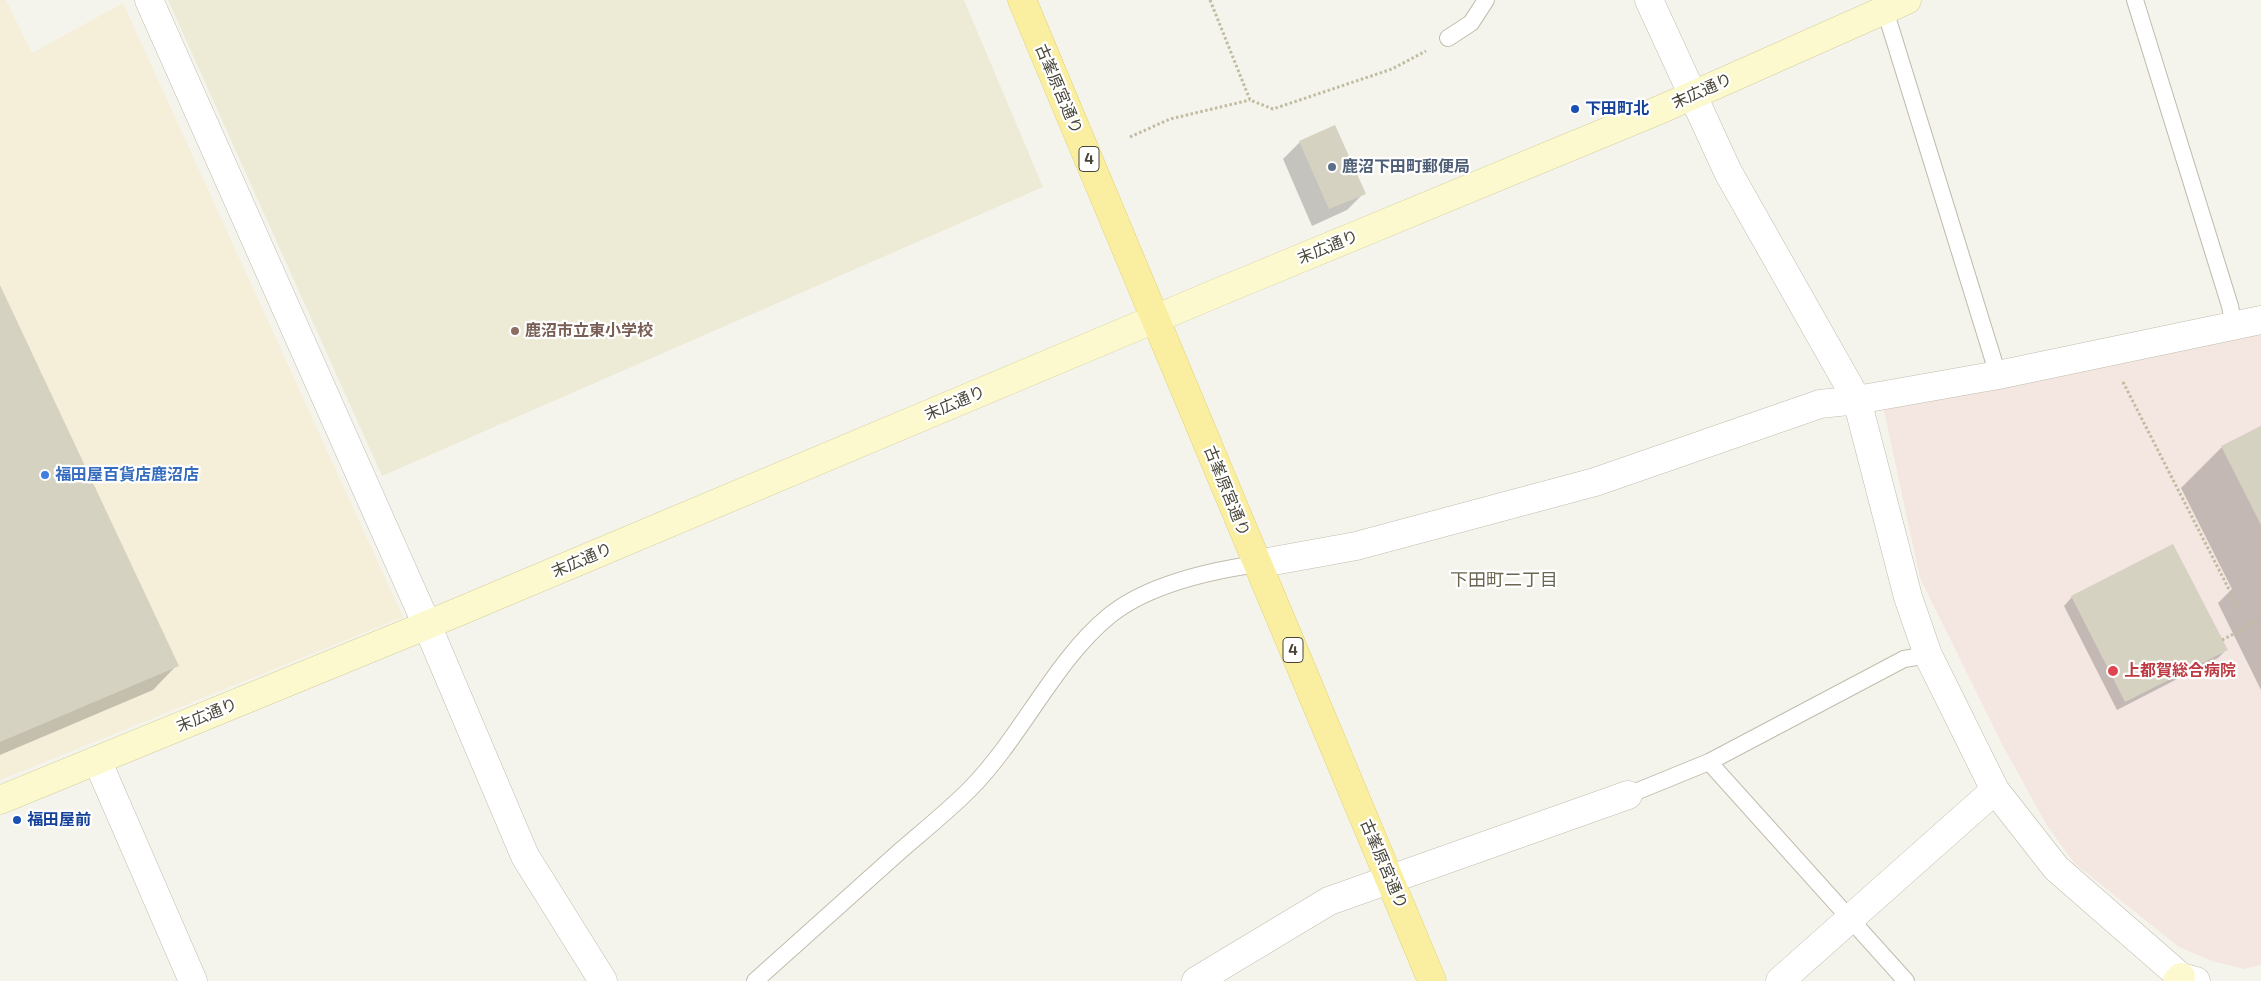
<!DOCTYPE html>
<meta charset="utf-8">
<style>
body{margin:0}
canvas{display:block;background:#f5f4ec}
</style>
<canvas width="2261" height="981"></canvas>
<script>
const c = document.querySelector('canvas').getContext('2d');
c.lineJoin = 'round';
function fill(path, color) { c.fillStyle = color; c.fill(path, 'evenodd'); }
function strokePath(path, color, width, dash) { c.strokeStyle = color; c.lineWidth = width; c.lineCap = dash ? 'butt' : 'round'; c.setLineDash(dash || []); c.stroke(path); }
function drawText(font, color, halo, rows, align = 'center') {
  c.font = font + ' "Exo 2","Noto Sans JP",sans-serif'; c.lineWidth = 4.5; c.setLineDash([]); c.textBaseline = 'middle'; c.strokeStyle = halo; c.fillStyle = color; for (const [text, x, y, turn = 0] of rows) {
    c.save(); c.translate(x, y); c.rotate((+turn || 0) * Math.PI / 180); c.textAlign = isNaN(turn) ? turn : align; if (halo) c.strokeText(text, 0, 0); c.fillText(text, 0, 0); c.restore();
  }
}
fill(new Path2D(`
 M0,0H6L32,53L123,3L403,617L0,780Z`), '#f5eed9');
fill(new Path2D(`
 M168,0H964L1043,187L382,476Z`), '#edebd6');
fill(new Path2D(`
 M2261,328V965L2244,969L2212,961L2179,947L2074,863L2046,824L2003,746L1920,578L1884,411L1895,401Z`), '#f4e6e0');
fill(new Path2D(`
 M1300,142L1364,193L1347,210L1312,226L1283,159Z
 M0,287L177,665L153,690L0,755Z
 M2261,426V690L2218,603L2232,589L2181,488L2222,447Z
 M2072,597L2226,650L2218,658L2117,710L2064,606Z`), '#0003');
fill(new Path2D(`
 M1335,125L1366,194L1329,209L1299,141Z
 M0,285L179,666L0,742Z
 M2261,426V525L2221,446Z
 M2173,544L2228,650L2125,702L2071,596Z`), '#d6d2c1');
const lane = new Path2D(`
 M2135,0L2230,306L2234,327
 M1885,10L1998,375
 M1448,38L1471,23L1486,0
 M1709,762L1906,981
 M1628,795L1709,762L1904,659L1928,655
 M755,981C803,938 851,895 899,852C922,832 947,812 969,790C1021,738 1054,661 1109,616C1147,585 1209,571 1257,564`);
const street = new Path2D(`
 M149,0L427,625L525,856L603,981
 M1649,0L1728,172L1857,400L1908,597L1928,655L1995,790L2056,868L2181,977L2196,981
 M1257,564L1356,546L1595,482L1820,404L1857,400L1998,375L2261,320
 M97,760L193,981
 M1196,981L1329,901L1628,795
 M1780,981L1995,790`);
const secondary = new Path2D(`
 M0,800L427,625L1219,292L1664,108L1907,0
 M2177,981L2181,977`);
const primary = new Path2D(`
 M1022,0L1432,981`);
strokePath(lane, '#c0bdae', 18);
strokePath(street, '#c0bdae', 29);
strokePath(secondary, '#d2cd9d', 29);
strokePath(primary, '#dfd070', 29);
strokePath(new Path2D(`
 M1210,0L1250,100L1273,109L1392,69L1426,51
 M1130,137L1170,119L1250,100
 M2123,382L2238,607
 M2222,640L2261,620`), '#c1bba0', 3, [2.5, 2.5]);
strokePath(lane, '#fff', 16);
strokePath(street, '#fff', 28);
strokePath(secondary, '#fcf9ce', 28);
strokePath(primary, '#faefa0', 28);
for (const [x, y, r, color] of [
 [1575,109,5,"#1a4fb4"],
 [1332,167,5,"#5c6f8a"],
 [515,331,5,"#8d6e63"],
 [45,475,5,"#3f7fe0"],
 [2113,671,6,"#e0444e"],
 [17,820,5,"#1a4fb4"]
]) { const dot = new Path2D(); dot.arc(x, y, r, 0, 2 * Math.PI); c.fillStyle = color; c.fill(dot); strokePath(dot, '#fff', 2); }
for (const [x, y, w] of [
 [1089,159,20],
 [1293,650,20]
]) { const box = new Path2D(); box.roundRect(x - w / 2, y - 12.5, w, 25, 4); c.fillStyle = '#fff'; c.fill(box); strokePath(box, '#494639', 1); }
drawText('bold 15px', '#494639', null, [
 ["4",1089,159],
 ["4",1293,650]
]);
drawText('16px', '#494639', '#fff', [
 ["古峯原宮通り",1059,89,67],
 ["末広通り",1702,91,-24],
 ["末広通り",1328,247,-22],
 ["末広通り",955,403,-23],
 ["古峯原宮通り",1227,491,68],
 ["末広通り",582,560,-23],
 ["末広通り",207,715,-22],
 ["古峯原宮通り",1384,864,67]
]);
drawText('bold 16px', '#164399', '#fff', [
 ["下田町北",1585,109],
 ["福田屋前",27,820]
], 'left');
drawText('bold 16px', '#4e5e75', '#fff', [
 ["鹿沼下田町郵便局",1342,167]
], 'left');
drawText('bold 16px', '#785e54', '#fff', [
 ["鹿沼市立東小学校",525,331]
], 'left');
drawText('bold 16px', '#366cbe', '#fff', [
 ["福田屋百貨店鹿沼店",55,475]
], 'left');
drawText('bold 16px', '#be3a42', '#fff', [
 ["上都賀総合病院",2124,671]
], 'left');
drawText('18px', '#6c6551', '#fff', [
 ["下田町二丁目",1504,580]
]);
</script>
